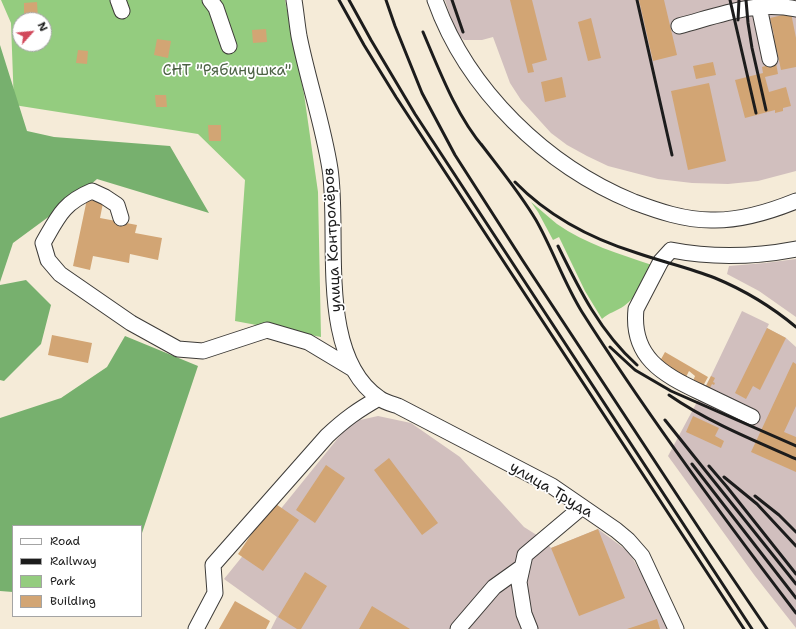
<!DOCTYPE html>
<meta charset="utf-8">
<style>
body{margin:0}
#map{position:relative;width:796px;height:629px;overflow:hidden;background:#f5ebd8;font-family:"Shantell Sans",sans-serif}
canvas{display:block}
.legend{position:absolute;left:12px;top:525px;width:130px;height:92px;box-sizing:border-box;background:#fff;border:1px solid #a4a4a4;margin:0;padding:5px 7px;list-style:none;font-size:12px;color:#1c1c1c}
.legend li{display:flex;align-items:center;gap:8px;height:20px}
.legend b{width:20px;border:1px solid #a4a4a4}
.north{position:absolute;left:12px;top:12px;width:40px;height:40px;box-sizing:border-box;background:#fff;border:1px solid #a4a4a4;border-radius:50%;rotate:63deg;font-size:11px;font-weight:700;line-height:16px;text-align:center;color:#1c1c1c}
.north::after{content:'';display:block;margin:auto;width:14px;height:18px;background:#d1495b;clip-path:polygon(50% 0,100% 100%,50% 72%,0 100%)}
</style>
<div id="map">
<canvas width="796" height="629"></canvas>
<ul class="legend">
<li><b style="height:5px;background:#fff"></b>Road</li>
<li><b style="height:5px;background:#1c1c1c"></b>Railway</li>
<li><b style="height:11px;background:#94cc7f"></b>Park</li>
<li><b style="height:11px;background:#d2a574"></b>Building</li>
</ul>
<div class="north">N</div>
</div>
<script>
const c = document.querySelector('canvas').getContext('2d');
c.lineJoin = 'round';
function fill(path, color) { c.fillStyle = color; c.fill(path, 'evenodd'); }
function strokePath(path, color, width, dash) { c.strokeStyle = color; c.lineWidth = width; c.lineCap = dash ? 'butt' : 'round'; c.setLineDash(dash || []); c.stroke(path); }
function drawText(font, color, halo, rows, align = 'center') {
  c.font = font + ' "Shantell Sans",sans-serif'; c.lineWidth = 3.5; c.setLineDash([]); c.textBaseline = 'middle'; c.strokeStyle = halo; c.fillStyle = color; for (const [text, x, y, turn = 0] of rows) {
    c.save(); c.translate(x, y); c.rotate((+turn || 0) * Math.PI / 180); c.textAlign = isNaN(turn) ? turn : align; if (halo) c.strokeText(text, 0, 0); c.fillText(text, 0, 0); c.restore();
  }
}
fill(new Path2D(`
 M445,0H796V171L758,181L728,184L692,183L658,179L608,166L587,156L567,145L551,133L521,100L510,83L493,37L482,40H464L456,33Z
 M796,259V317L759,291L727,274L729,266L765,263Z
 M742,311L769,324L767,328L786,338L796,347V628L755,576L668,456L711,376Z
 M378,416L411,423L460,457L524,527L543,539L551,548L598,529L629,552L650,589L668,629H271L277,617L224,579L351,422Z`), '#d1bfbe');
fill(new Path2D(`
 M1,0H285L304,94L318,192L321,337L235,321L245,180L198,134L14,105L11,23ZM20,20H44V44H20Z
 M531,202C540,209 548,217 557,224C585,244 620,254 652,265C644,280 638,296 624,306C617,311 608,313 602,319L585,291L559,237L553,240L538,212Z`), '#94cc7f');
fill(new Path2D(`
 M0,45L27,131L54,137L170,146L209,213L97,179L81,193L13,243L0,282Z
 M26,280L51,305L41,344L4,381L0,380V285Z
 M125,336L198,366L141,536V526H13V592L0,591V418L61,398L107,367Z`), '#77b06e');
fill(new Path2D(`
 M510,0H532L547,60L532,64L534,72L528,73Z
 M639,0H664L677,55L653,61Z
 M37,2L38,20H24V3Z
 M791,13L796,38V67L781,70L777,51H775L771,36L774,35L770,18Z
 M591,18L601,58L588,61L578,22Z
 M266,29L267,42L253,43L252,30Z
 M157,39L171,41L168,58L154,55Z
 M78,50L88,51L87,64L76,63Z
 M713,62L716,75L696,79L693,66Z
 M776,63L778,74L765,77L769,92L786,87L791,106L783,108V111L775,113V110L745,118L735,80L763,73L762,67Z
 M562,77L566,97L545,102L541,82Z
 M709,83L726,161L688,170L671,91Z
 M155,95H166L167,107H156Z
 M208,125H221V141H209Z
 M87,199L103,203L100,218L137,225L135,233L162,238L158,260L130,254L129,263L93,256L90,270L73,266Z
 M767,328L786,338L760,390L753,386L746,399L735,393Z
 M52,335L92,343L88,363L48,355Z
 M665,352L708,377L703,386L693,381L695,376L689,371L686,377L660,361Z
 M793,362L796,364V406L784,432L796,437V472L751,452Z
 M711,376L715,378L713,382L715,383L714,385L712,384L710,388L706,386Z
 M693,416L719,428L715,436L724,441L721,448L686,432Z
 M389,458L438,523L422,535L374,470Z
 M326,465L345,478L315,523L296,510Z
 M273,502L299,520L263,571L238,554Z
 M598,529L625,598L579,616L551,548Z
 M305,572L327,586L301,629H297L278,617Z
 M235,601L270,621L266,629H219Z
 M372,606L410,629H359Z
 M657,619L660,629H627Z`), '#d2a574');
const minor = new Path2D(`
 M118,0L122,11
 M210,0L216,8L229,46
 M294,0C296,12 297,24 299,36C308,81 323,124 330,169C340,234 316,355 379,398C384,402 392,404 398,406L552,486L616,530L628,540L642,556L676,629
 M435,0C467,90 546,166 634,202C658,211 684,220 711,220C740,221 769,212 796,201
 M759,7L770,59
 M679,26C717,16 756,0 796,9
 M121,218L117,205L105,197L92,191C63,203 58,217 43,243L48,260L60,274L131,323L178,349L203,351L267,330L308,342L353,369
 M752,417C735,409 717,400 700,392C662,374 631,357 636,309L661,261L671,250C712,258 754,257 796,249
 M196,629L215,593L213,565L327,436C345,419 358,410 379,398
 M458,629L494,587L522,567
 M530,629L524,614L519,582L525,555L582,507`);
strokePath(minor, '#3d3b38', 17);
strokePath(minor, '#fff', 15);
strokePath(new Path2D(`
 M339,0L364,45L396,97L744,629
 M349,0L371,40L415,114L752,629
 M386,0L395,26L422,93L455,155L523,261L708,542L767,629
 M452,0L463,32
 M637,0L672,155
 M730,0L756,113
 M746,0L748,23L752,48L766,110
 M738,20L739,0
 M423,32C440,72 456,115 484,148
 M481,144C500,169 520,193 536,220C553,250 564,283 582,312C648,416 721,515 796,613
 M515,182C549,217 592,239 637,253C663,262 690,268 715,278C744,290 772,307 796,327
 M558,246C579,289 600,332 637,365
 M610,347L635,370L671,391L796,446
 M669,395C708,422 753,440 796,459
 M665,420L796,584
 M692,464L796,598
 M709,466L727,487L796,574
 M724,477L757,504L796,546
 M755,496L779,515L796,532`), '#1c1c1c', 3);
drawText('15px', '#4c6244', '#fff', [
 ["СНТ \"Рябинушка\"",227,71]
]);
drawText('15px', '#1c1c1c', '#fff', [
 ["улица Контролёров",333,240,-93],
 ["улица Труда",551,490,31]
]);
</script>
